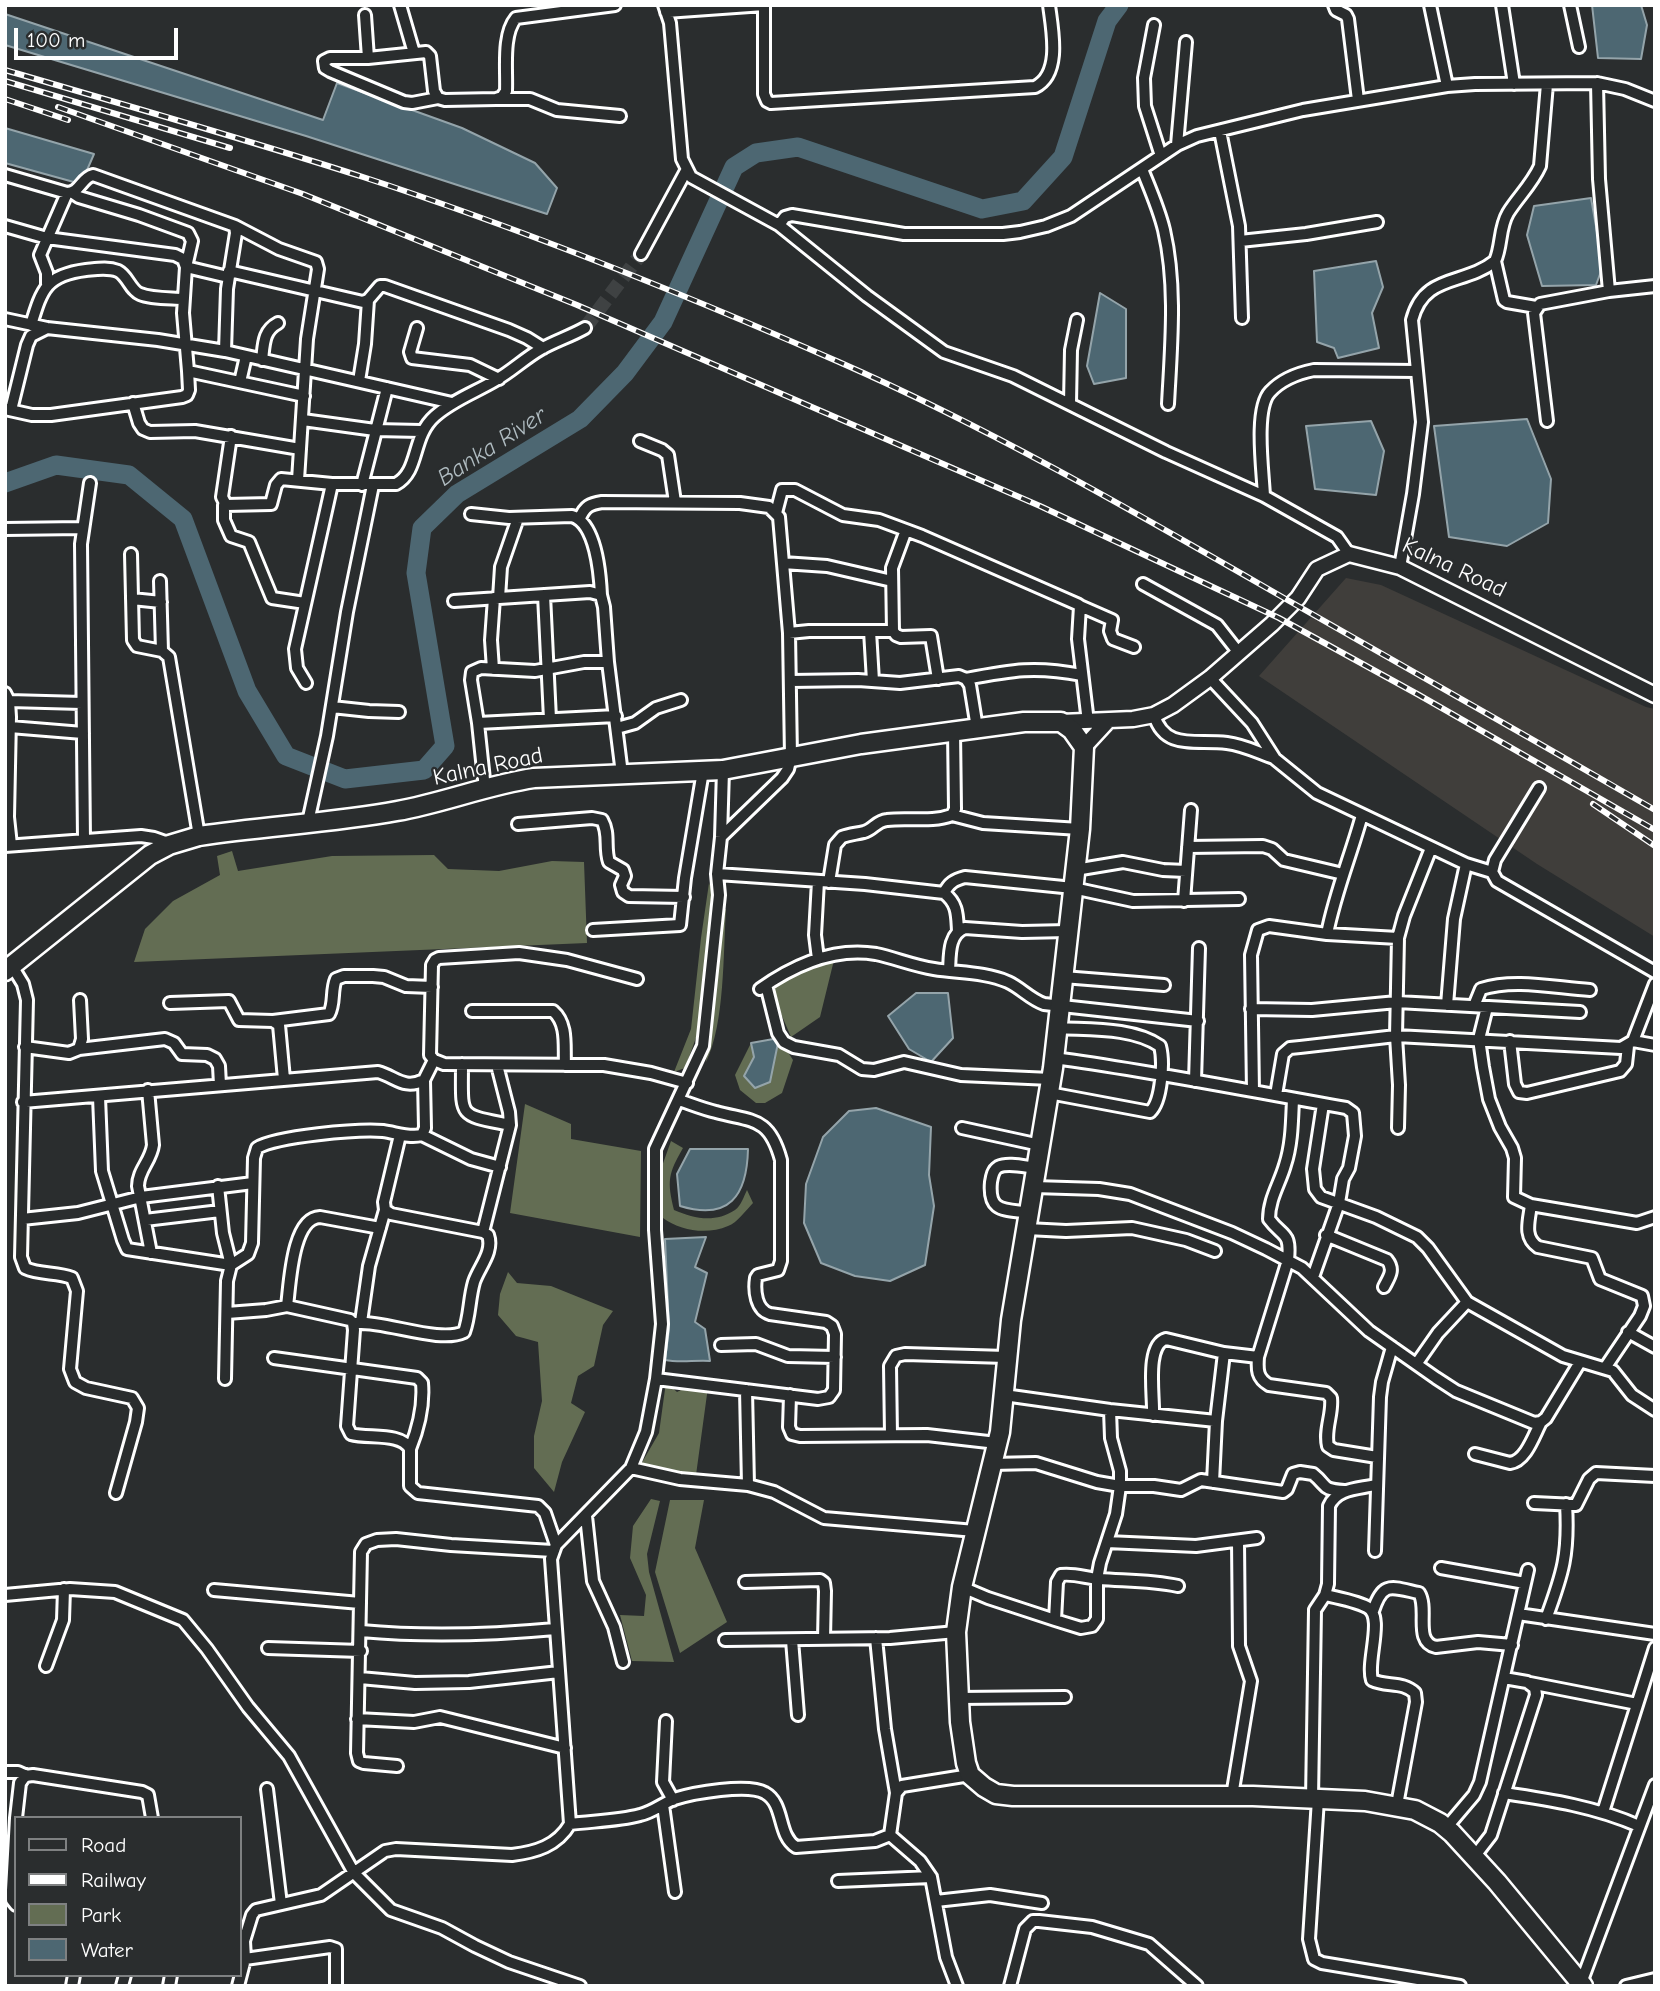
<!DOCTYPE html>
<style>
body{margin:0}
#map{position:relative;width:1660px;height:1991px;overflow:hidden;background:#2a2d2e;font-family:"Comic Neue",sans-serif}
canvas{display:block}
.frame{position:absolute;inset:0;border:7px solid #fff;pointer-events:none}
.legend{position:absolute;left:14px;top:1816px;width:228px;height:161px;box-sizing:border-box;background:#2a2d2e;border:2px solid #7f8182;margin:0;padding:9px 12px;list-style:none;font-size:21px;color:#fff}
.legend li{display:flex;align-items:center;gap:14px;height:35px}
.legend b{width:35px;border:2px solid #7f8182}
.scale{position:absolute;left:14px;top:28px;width:164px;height:32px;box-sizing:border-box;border:4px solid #fff;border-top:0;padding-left:9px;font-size:21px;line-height:24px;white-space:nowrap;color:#fff;-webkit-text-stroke:5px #2a2d2e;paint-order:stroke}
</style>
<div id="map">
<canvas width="1660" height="1991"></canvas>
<div class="frame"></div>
<ul class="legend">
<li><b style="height:9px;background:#2a2d2e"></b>Road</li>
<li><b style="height:9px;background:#fff"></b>Railway</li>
<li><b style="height:19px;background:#636d53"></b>Park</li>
<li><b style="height:19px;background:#4d6772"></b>Water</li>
</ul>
<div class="scale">100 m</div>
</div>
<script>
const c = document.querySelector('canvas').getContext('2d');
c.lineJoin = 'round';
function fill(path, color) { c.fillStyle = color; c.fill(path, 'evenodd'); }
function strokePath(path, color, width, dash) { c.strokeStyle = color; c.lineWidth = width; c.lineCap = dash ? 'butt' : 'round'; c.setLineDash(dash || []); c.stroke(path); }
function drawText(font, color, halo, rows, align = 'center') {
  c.font = font + ' "Comic Neue",sans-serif'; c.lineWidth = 5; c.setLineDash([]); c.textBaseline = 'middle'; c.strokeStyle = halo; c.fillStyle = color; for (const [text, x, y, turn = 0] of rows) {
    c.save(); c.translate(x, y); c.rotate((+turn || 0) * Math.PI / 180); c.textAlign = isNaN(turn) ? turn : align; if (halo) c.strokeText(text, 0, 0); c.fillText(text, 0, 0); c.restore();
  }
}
fill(new Path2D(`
 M1346,578L1381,585L1646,707L1655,709V937L1537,864L1259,676Z`), '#403e3b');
fill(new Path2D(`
 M232,851L238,871L332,856L434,855L448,869L499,871L552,861L584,862L587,943L134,962L145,929L173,901L220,875L217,856Z
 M709,883L712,890L697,1035L685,1068L674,1072L691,1029L701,938Z
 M722,908L726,909C723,954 725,1023 706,1062Z
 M834,960L820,1017L791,1037L770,988L806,967Z
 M779,1038L793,1060L782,1093L765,1103H756L740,1090L735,1075L751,1043L754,1057L770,1081Z
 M525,1104L571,1124V1139L641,1151L640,1237L510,1213Z
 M671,1141L683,1148C668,1174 667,1181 674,1210C695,1219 715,1223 735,1210C741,1206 744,1196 747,1190L753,1203C746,1210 737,1223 728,1226C707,1235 681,1231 663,1218L661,1169Z
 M508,1272L517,1283L551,1286L613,1311L603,1325L594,1366L578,1376L571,1403L585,1412L562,1462L554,1492L534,1468V1436L542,1401L538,1342L516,1336L498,1315L500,1294Z
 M666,1382L677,1392L691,1385L708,1387L696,1475L665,1472L640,1466L659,1433Z
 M651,1499L660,1501L647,1554L649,1572L674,1662L632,1661L620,1615L644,1616L646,1595L630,1558L633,1526Z
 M670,1500H704L695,1548L727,1622L680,1653L655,1572Z`), '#636d53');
const water = new Path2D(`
 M1592,5H1641L1647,25L1641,59L1598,58Z
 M5,14L323,120L337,83L462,128L535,163L557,188L547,214L306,136L5,45Z
 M5,128L94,154L81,184L5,163Z
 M1591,198L1603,266L1596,285L1542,286L1527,235L1534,206Z
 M1376,261L1383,287L1372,313L1379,348L1338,358L1334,348L1317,342L1314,271Z
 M1100,293L1126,309V378L1094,384L1087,366Z
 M1527,419L1551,479L1548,523L1507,546L1449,537L1434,426Z
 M1371,421L1384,451L1376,495L1315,489L1306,426Z
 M916,993H948L953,1038L931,1062L909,1049L888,1016Z
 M779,1038L770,1082L755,1088L744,1076L754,1057L751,1043Z
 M876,1108L931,1127L929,1175L934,1206L925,1265L890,1281L855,1276L821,1263L804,1223L806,1184L823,1137L849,1111Z
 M690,1149H748C747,1196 729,1221 680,1206L677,1174Z
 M706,1237L695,1267L707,1273L695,1322L705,1329L710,1361C694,1360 680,1363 665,1360L669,1329L665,1239Z`);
fill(water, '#4d6772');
strokePath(water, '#94a4aa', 2);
strokePath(new Path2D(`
 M5,483L56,465L129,475L183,519L247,691L286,756L345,779L424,770L445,746L416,573L422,528L457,494L580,419L625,373L663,322L734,167L756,153L798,147L982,209L1023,201L1063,157L1107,21L1119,5`), '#4d6772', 19);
strokePath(new Path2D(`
 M585,328L641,254`), '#3f4243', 14, [14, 7]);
const minor = new Path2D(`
 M400,5L414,53
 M664,5L670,23L682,159L691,177L779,225L867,296L944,352L1013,376L1166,452L1264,496L1337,537L1349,554
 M764,5V94L767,101L771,103L1035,87C1062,74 1052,29 1049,5
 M1334,5L1336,10L1346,15L1348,19L1358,100
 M1430,5L1447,86
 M1502,5L1514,84
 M1570,5L1579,47
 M666,12L764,5
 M365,15L368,58
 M1154,25L1144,78L1145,106L1161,156
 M1597,83L1599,179L1609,291
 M438,98L412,103L404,102L330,71L325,68L324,61L330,58H368L426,52L430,56L434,91L438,98L445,100L496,99L502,97L506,91C507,69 502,35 516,18L615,5
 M496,99H530L557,110L620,116
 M1220,131L1239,226L1242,318
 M1177,145L1186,42
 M1142,169C1150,189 1159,209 1164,230C1177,286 1171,347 1168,404
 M5,175L67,193C80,193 81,178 93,175L235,226L236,233L227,289L225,351
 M73,193L79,197L139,215L188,233L192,241L186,267L228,277
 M779,225L785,217L792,215L904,234H1003L1020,232L1046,226L1071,216L1177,145L1197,136L1303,110L1447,86L1475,84L1597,83L1625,89L1655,101
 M5,226L47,238L175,255L183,259L186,267L183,313L188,371L304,396
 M235,226L279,249L316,262L318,269L307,339L298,480
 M1240,241L1306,234L1377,222
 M641,254L686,171
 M1495,261L1504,300L1507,302L1536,307
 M229,271L363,302L368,300L380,286H385L509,330L527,338L543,348
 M47,284V273L40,255L67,193
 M5,319L47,328L158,340L225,351L452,403
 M31,325C42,289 46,275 86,270C97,269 108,267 118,271C128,276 130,290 140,294C152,299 170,298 183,299
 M417,328L410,352L412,358L470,365L499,379
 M262,360C264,344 263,331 278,323
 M359,381L365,344L368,300
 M240,382L246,356
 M133,403L139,423L143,429L150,432L195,431L300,449
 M1070,403L1071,350L1077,320
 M5,409L32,415H51L182,397L187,395L189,390L188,371
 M11,410L27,345L31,336L47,328
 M303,420L375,430L421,431
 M1547,421L1534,313L1540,304L1609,291L1655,286
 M231,436L222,497L226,505L271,504L276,485L281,479L332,484H396C420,471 411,437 435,416C453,400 476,392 496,380C512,371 525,358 541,349C555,341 571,336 585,328
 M640,441L662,450L668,455L675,502
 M362,485L387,388
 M1264,496C1263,472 1254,409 1270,392C1281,380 1299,373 1314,370L1417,371
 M224,505V520L231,536L249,542L272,598L305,603
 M776,513L782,490H795L843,515L879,520L922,536L1077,604L1080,606L1078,639L1088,722
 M471,514L509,518L572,516C596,523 600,574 601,595
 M580,518C585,506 590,504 602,502L740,503L769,507L779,517L789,633L791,757L788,769L782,778L721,837
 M5,529L82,528
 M906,530L892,568L893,631L896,635L901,637L931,636L938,679
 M131,554L133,640L137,646L162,651L169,657L199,836
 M783,563L827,566L892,581
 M1400,567L1413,494L1422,422L1412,320C1424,273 1464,286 1495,261C1502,246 1499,228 1508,213C1518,197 1532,184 1540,166L1547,84
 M160,581L162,651
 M1143,584L1217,625L1239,653
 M544,595L550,719
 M499,598L501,567L518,518
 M132,599L161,602
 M454,601L590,592L601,595L604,607L608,662L622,774
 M1080,606L1112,620L1110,631L1113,639L1134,647
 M870,631L873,681
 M789,633L809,631H893
 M493,669L491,640L494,598
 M1210,678L1252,723L1275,759L1317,793L1466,864L1492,872
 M966,679C1013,670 1035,666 1082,675
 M791,681L858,680L900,683L959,676L966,679L970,685L977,728
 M306,683L297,668L295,649L332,484
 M5,693L9,701L10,717L8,817L11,845
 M9,701L82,703
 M332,707L369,711L399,712
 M1154,715C1165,751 1196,739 1227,743C1244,745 1259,753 1274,758
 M478,723L616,716
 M10,727L83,733
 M617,728L635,723L656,708L681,700
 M1539,788L1495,860L1492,872L1497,881L1655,972
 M485,789L478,723L471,680L472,672L481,668L535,671L584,662H608
 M952,815L983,823L1080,829
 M308,822L327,736L347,612L373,485
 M518,824L592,818L602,820C610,834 604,847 609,862L623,870L625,876L621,885L623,892L629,896L684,897
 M84,840L81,544L90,483
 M5,846L141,836L154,838L171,844
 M1188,847L1263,846L1272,849L1284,860L1343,874
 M1075,870L1123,862L1163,870L1186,871
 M717,874L865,884L944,893C958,904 957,915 958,931
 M818,881L815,935L818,959
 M829,882L835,845L842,837C850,834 856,834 864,832C873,830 876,821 887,820C909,817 931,823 952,815L955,809L954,731
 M944,893C949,883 954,880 965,877L1073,888L1133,901L1239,899
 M1184,901L1191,810
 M593,930L680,925L685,878L703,771
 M1327,934C1335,893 1351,855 1362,815
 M12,966L23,984L27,1000L21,1257L25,1268C40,1275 57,1272 72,1278L77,1291L70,1369L75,1382L86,1388L132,1398L138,1408L136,1422L116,1493
 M949,971C950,956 948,934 965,928L1022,932L1068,931
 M1063,977L1164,985
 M637,979L567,960L519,953L439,958L435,960L432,965L430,1055L434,1060L444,1064L604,1065L651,1073L687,1083
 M766,985L778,1033L784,1042L794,1047L839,1055L862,1069L874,1070L904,1062L961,1075L1051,1079
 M760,989C794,965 834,947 876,954C895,958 914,966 934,969C958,973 985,972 1008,982C1021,988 1030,999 1044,1004L1198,1021
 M170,1003L229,1001L239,1020L273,1021L279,1025L284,1079
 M1447,1005L1454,919L1466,864
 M1474,1006L1481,989C1515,978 1556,988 1590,990
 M1487,1007L1479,1039L1483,1067L1489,1099L1500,1127L1512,1148L1515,1158L1514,1197L1531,1205L1637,1223L1655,1217
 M1251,1009L1312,1010L1397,1002L1580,1012
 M472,1011H553C568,1024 564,1046 565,1065
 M273,1021L329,1014C335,1003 331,991 336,979L344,976H373L384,977L406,986L432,987
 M1510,1041L1515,1084L1519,1092L1527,1093L1620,1071L1626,1064L1628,1046
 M1633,1041L1655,1045
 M25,1047L69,1053L79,1049L82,1039L80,1000
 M79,1049L165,1039L174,1043L182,1054L207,1055L215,1059L219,1066L220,1085
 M1054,1058C1152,1071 1249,1091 1346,1108L1353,1113L1355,1136L1349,1168L1343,1179L1339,1203L1313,1277
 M462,1064C462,1119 457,1114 510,1125
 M1195,1081L1199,948
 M148,1090L153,1145C151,1161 138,1170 138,1186L151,1253
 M1253,1091L1251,955L1258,930L1269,926L1327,934L1398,938
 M1049,1093L1150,1112C1162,1101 1164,1061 1160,1046C1132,1027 1089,1030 1058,1028
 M1276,1095L1283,1054L1290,1048L1300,1047L1396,1036L1621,1048L1633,1041L1655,984
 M99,1097L102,1171L123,1240L127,1249L231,1265L223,1233L218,1186
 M1293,1099C1292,1121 1292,1144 1285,1165C1280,1183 1269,1199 1269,1219C1283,1238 1291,1231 1288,1260L1258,1357C1257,1370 1257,1378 1269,1385L1326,1393L1331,1398C1333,1414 1324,1430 1328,1446L1334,1450L1377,1457
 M23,1102L378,1072C396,1077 404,1090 424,1080L434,1060
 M1323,1104L1313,1169L1315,1189L1321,1197L1376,1217L1417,1237L1428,1248L1467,1302L1563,1356L1613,1371L1632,1395L1655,1410
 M962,1128L1040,1145
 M1398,1128L1399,1085L1396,1036L1398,938L1404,916L1431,848
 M422,1135L471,1159L500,1167
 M1034,1187L1099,1189L1130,1194L1232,1233L1266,1249L1302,1268L1369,1331L1436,1378L1456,1391L1534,1423L1541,1422L1546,1418L1580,1362
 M1531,1205C1529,1221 1523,1237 1538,1247L1592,1258L1600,1279L1642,1296L1644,1306L1640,1316L1605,1368
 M1030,1213C1004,1209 988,1213 991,1182C992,1176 993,1170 998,1167C1008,1162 1026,1167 1037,1168
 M22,1219L78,1213L141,1197L253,1183
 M145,1220L220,1211
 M1027,1229L1066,1231L1132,1228L1186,1240L1215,1251
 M483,1232L510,1125L509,1112L497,1065
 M1326,1235L1387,1260C1395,1270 1389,1277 1384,1287
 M287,1306C290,1284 292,1218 320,1217L380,1228
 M227,1313L266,1310L287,1306L350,1320L353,1323L354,1330L347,1426L351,1434C368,1439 401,1432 410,1449V1486L418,1493L538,1506L545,1513L556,1545
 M361,1322L369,1266L385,1210
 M353,1323C384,1320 439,1344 464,1332C470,1316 469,1299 474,1282C479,1267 494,1252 488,1235L483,1232L391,1214L385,1210L384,1202L400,1135
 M1628,1332L1655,1347
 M721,1345L756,1344L788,1356L835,1357
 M274,1358L417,1378L422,1383C424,1405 418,1429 410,1449
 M1417,1363L1438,1333L1467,1302
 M225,1379L227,1281L231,1265L248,1254L252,1243L254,1158L257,1148C277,1136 358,1129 383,1131C397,1133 408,1138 422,1135L425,1128L424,1080
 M656,1379L818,1399L829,1397L834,1390L835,1334L832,1326L826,1322L770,1314C756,1310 754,1291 756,1278L758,1275L778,1270L781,1261V1160C769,1116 752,1122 716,1112C703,1109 691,1104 679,1100
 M746,1390L748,1485
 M790,1395L789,1427L792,1434L800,1436L927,1435L997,1443
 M1004,1395L1110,1410L1216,1421
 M1153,1415C1154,1396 1145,1345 1166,1339L1224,1353L1258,1357
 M891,1435L890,1366L896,1356L905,1354L1006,1357
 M1475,1454L1510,1463C1526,1461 1534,1435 1541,1422
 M992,1464L1036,1463L1097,1482L1120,1486H1154L1181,1490L1201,1480L1283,1492L1287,1489L1293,1474L1300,1472L1313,1474C1329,1487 1320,1489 1344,1491
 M631,1468L680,1479L748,1485L774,1492L824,1518L975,1531
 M1213,1482L1216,1421L1224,1353
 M1534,1503L1576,1505L1589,1479L1596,1473L1655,1476
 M586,1516L593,1581L614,1627L623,1662
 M1107,1542L1196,1546L1257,1538
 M1375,1551L1380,1397L1382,1382L1392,1347
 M1441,1568L1525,1583
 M745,1582L820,1580L824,1583L825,1591L824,1639
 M962,1587L988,1598L1055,1620L1081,1628L1092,1626L1097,1619V1579L1100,1563L1116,1514L1120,1486V1471L1111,1438L1110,1410
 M214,1590L360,1603
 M5,1595L70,1589L115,1592L183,1620L207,1649L248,1707L289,1756L354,1873L391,1910L442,1928L475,1946L509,1962L580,1986
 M1325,1595C1339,1598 1355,1601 1367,1607C1385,1616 1366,1661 1372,1680C1386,1687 1403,1681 1415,1693L1416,1702L1397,1805
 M1373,1611C1383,1581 1391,1587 1419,1593C1429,1609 1413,1642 1436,1647L1478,1642L1512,1645
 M1518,1614L1655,1634
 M1546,1619C1563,1573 1569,1554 1566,1504
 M1055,1620L1057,1582L1061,1575C1074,1573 1086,1578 1099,1579C1126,1581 1151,1580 1178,1586
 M361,1631C426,1637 490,1635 555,1629
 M876,1638L885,1729L896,1793
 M725,1640L890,1638L956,1632
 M792,1640L798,1715
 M268,1648L361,1651
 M46,1666L63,1620L64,1589
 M360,1678L415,1683L469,1682L559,1672
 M1530,1683L1637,1704
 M958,1698L1065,1697
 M357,1719L414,1722L440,1717L565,1748
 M666,1721L663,1782L673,1800
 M397,1766L364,1763L359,1761L357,1753L361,1552L366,1544L377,1540L396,1539L451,1545L553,1551
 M5,1772H18L27,1776
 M267,1789L281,1904
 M1504,1793C1551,1800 1596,1807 1639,1826
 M1232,1796L1251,1681L1239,1646L1238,1541
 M1312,1799L1315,1610L1325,1595L1328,1584L1329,1506C1337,1488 1358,1489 1375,1485
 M1318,1799L1309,1939L1314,1959L1322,1963L1460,1986
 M663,1805L675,1892
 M1603,1812L1655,1648
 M16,1818L20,1783L25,1776L33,1775L142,1792L148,1795L152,1818
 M16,1818L12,1890V1900L16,1905
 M570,1824C593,1821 618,1821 640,1815C653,1812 662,1804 674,1799C693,1793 748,1783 765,1793C785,1804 777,1835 796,1847L875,1841L890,1835L896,1793L902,1786L970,1775
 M1446,1828L1474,1795L1480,1782L1528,1570
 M890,1835L920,1861L931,1877L946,1957L957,1986
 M1474,1857L1491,1835L1536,1695L1535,1688L1527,1682L1504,1678
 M838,1881L931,1877
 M936,1901L990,1895L1042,1903
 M245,1959L330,1947L336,1949V1986
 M1581,1983L1655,1785
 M72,1986L74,1975
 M122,1986L125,1975
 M169,1986L171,1975
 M238,1986L245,1959L244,1941L252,1915L256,1910L321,1895L385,1851L396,1849L512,1855C536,1852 557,1846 570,1824L551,1559L556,1545L631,1468L646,1432L656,1379L662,1324L655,1230V1149L703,1046L719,895L717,874L721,837L723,770
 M1010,1986L1025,1929L1033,1921H1039L1092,1927L1149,1944L1197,1986
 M1626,1986L1655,1979`);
const tertiary = new Path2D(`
 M1061,722L1133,719L1154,715L1173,705L1210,678L1272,624L1298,598L1317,569L1349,554L1400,567L1655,695
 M1084,747L1108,721`);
const primary = new Path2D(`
 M5,971L150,855L169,845L199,836C265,826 332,823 397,811C443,803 487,785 534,778L723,770L861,744L1024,722H1061L1072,730L1084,747L1080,829L1053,1068L1011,1320L1000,1432L962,1587L956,1632L960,1722L966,1763L970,1775L984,1787L996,1794L1013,1796H1253L1365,1801L1415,1810L1440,1823L1452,1833L1497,1882L1583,1986`);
strokePath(minor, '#fff', 16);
strokePath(tertiary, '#fff', 19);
strokePath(primary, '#fff', 23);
strokePath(minor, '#2a2d2e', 10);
strokePath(tertiary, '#2a2d2e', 14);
strokePath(primary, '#2a2d2e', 18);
const rail = new Path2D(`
 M5,70C125,105 245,139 363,177C525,230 684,294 839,362C996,431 1143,517 1291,602C1412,671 1534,740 1655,810
 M5,81L230,148
 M5,99L68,120
 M58,107L303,194L577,305L1040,506L1279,618L1419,695L1655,830
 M1593,804L1655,846`);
strokePath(rail, '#fff', 6);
strokePath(rail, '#2a2d2e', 3.5, [10]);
drawText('23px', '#fff', '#2a2d2e', [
 ["Kalna Road",1454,568,25],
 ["Kalna Road",488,767,-12]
]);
drawText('italic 24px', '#afbbc0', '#2a2d2e', [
 ["Banka River",492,447,-33]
]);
</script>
